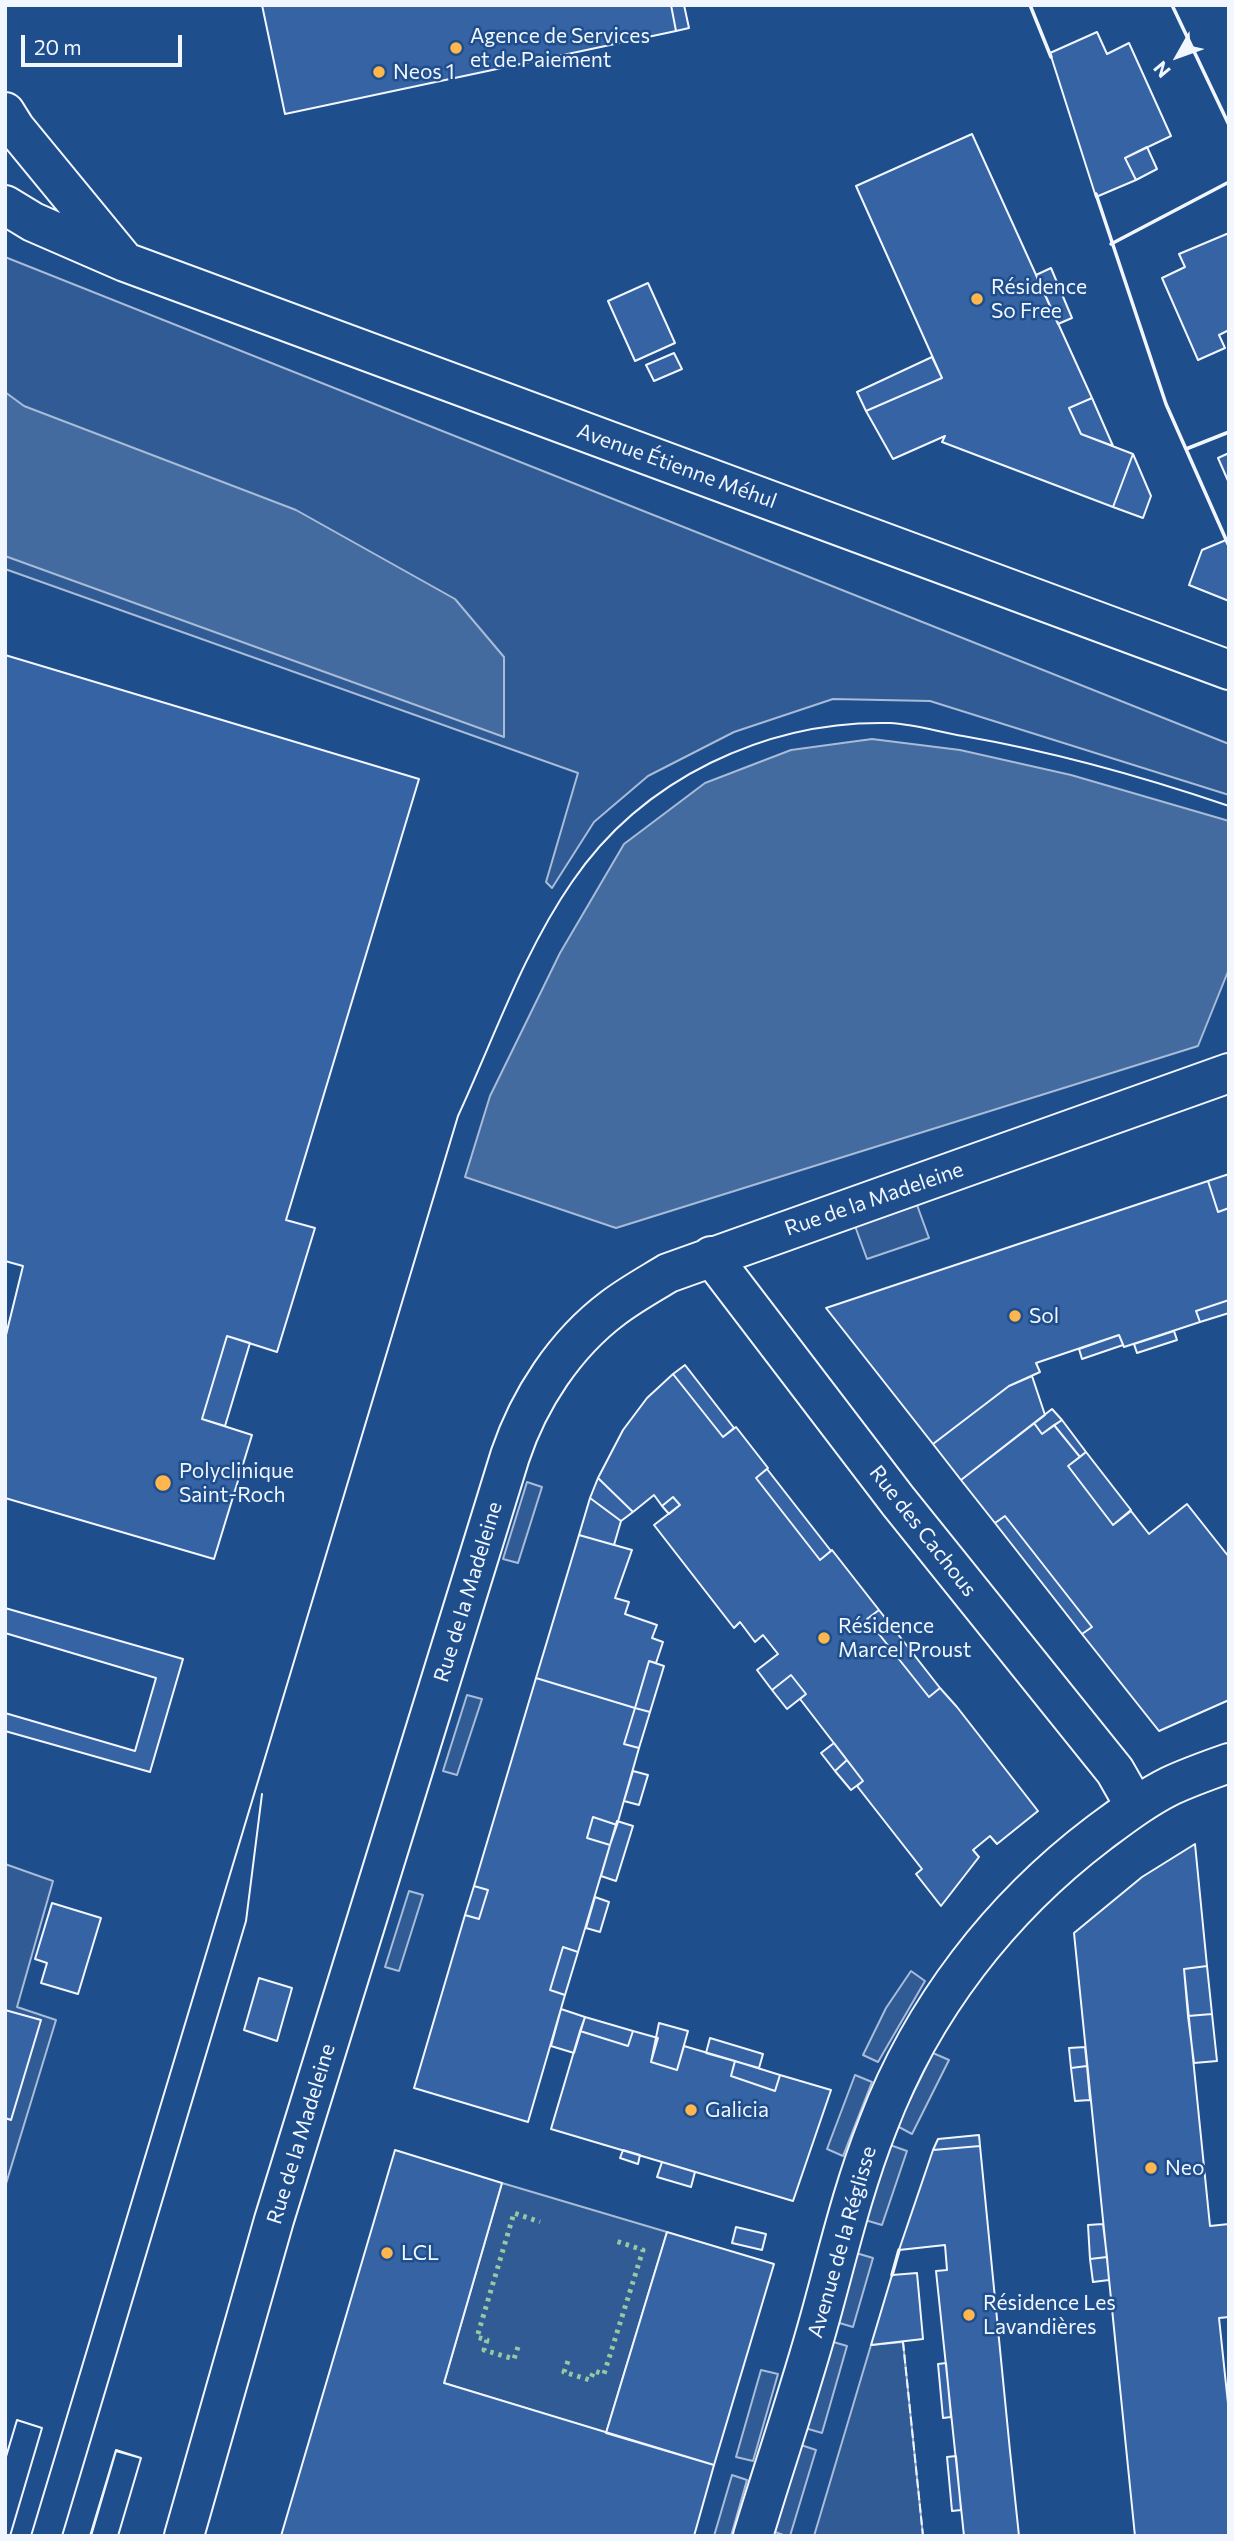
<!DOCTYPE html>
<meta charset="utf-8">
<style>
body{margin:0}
#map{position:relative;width:1234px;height:2541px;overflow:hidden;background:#1f4e8c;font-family:Commissioner,sans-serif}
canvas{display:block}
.frame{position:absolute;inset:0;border:7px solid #f2f6ff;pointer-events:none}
.north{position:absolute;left:1143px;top:21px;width:70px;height:70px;-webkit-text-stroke:5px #1f4e8c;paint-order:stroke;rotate:230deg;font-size:19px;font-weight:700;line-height:28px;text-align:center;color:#f2f6ff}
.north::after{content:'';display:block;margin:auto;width:24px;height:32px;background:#f2f6ff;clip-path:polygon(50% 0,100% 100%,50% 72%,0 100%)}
.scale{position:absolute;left:21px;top:35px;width:161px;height:32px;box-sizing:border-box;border:4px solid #f2f6ff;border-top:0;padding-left:9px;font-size:21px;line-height:24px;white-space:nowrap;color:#f2f6ff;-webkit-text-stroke:5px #1f4e8c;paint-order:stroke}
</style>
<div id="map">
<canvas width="1234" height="2541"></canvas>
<div class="frame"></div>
<div class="north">N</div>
<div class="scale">20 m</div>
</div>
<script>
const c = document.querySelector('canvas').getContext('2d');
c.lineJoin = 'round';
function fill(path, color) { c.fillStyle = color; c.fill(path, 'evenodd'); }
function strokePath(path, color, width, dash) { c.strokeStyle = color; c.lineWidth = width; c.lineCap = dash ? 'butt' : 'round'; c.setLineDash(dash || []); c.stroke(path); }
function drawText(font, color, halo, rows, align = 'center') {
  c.font = font + ' Commissioner,sans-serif'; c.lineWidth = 5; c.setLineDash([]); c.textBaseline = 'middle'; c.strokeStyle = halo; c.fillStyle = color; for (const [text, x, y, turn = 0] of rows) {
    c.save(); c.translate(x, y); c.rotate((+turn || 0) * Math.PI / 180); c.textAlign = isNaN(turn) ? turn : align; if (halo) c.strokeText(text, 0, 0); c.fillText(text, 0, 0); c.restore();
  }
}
const built = new Path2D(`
 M5,257L1229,744V795L930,701L833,699L734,732L648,776L594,822L552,888L546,882L578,773L5,569Z
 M917,1205L929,1238L867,1259L855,1226Z
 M527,1482L542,1487L518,1563L503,1559Z
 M467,1695L482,1699L457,1775L443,1771Z
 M5,1864L53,1881L17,2007L56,2020L5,2187Z
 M409,1891L423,1895L399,1971L385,1967Z
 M911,1971L925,1981L878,2062L863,2055L886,2008Z
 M933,2053L949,2060L912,2134L897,2126Z
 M855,2075L872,2082L843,2156L827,2149Z
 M890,2145L907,2151L882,2225L865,2220Z
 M502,2183L667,2232L606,2433L444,2383Z
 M856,2253L873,2258L853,2327L836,2322Z
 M830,2341L847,2346L822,2433L805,2428Z
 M903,2342L923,2536H814L871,2345Z
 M761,2370L778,2374L753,2461L736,2457Z
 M801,2445L816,2450L790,2536H786L775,2532Z
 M732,2475L747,2480L731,2536H714Z`);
fill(built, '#305b95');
strokePath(built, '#a8bbd7', 2);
const water = new Path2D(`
 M5,392L24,406L296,510L455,599L504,657V737L5,556Z
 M872,739L960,750L1071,775L1229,821V969L1198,1046L616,1228L465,1177L490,1096L560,953L624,844L705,783L791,750Z`);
fill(water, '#446ba0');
strokePath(water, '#a8bbd7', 2);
const building = new Path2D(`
 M262,5H671L676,31L285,114Z
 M671,5H684L689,28L676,31Z
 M1097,32L1107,54L1129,43L1171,136L1125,158L1136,180L1096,197L1050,53Z
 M972,134L1092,398L1069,408L1081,434L1133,454L1113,507L942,442L945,436L893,459L866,411L942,378L856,186Z
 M1147,147L1157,169L1136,180L1125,158Z
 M1229,233V330L1219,335L1225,348L1198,360L1162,278L1185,267L1179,254Z
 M1051,268L1072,318L1058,324L1036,275Z
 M648,283L675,343L635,361L608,301Z
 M674,353L682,369L654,381L646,365Z
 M932,357L942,378L866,411L857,392Z
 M1092,398L1113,446L1081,434L1069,408Z
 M1229,453V483L1218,458Z
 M1133,454L1151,496L1143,518L1113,507Z
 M1226,540L1229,546V601L1189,585L1202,550Z
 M5,655L419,779L286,1220L315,1228L277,1352L227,1336L202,1419L252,1435L214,1559L5,1498V1339L23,1266L5,1261Z
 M1229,1174V1208L1218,1212L1208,1181Z
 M1208,1181L1218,1212L1229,1208V1300L1196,1311L1200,1322L1124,1347L1119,1335L1036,1363L1040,1372L1009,1386L933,1444L826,1308Z
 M1229,1300V1313L1200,1322L1196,1311Z
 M1174,1331L1177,1340L1137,1353L1134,1344Z
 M1119,1335L1123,1345L1082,1359L1079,1349Z
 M227,1336L250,1343L225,1426L202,1419Z
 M685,1365L734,1428L723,1437L673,1374Z
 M673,1374L723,1437L736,1427L768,1468L756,1478L820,1560L832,1550L879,1610L867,1619L929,1697L940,1688L957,1707L1038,1811L997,1844L990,1836L973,1850L979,1857L941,1906L916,1874L922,1869L857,1786L863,1781L800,1699L806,1694L791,1675L772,1690L757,1670L778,1654L763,1635L755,1642L740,1622L734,1628L654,1525L680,1505L673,1497L662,1506L654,1495L633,1512L598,1478L623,1430L647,1398Z
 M1032,1376L1045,1415L961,1480L933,1444L1009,1386Z
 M1052,1409L1062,1420L1042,1434L1034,1423Z
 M1062,1420L1086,1452L1080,1457L1054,1425Z
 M1034,1423L1042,1434L1054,1425L1080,1457L1068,1466L1113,1525L1131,1511L1149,1534L1187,1504L1229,1557V1700L1159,1731L1082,1634L1092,1627L1005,1516L995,1523L961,1480Z
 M1086,1452L1131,1510L1113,1525L1068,1466Z
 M767,1469L831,1551L820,1560L756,1478Z
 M598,1478L633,1512L621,1521L590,1498Z
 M673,1497L680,1505L669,1514L662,1506Z
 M590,1498L621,1521L614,1545L579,1535Z
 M1005,1516L1092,1627L1082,1634L995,1523Z
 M579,1535L632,1550L615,1598L629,1602L625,1614L657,1625L652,1638L663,1642L656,1663L649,1661L635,1708L536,1678Z
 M5,1608L183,1659L150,1772L5,1731Z
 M879,1610L940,1688L929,1697L867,1619Z
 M5,1633L156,1678L135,1751L5,1713Z
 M649,1661L664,1666L650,1712L635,1708Z
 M791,1675L806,1694L787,1709L772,1690Z
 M536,1678L635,1708L624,1744L639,1748L617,1825L593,1817L587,1838L610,1845L578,1952L563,1947L550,1990L565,1995L528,2122L414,2088L465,1915L479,1919L488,1890L474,1886Z
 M635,1708L650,1712L639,1748L624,1744Z
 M834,1743L847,1760L835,1771L821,1753Z
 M847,1760L863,1781L851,1790L835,1771Z
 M633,1771L648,1775L639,1805L624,1801Z
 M593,1817L617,1825L610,1845L587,1838Z
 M617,1821L633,1826L616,1881L601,1876Z
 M1195,1844L1207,1966L1184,1969L1210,2226L1229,2224V2317L1219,2318L1229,2413V2536H1135L1074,1933L1142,1877Z
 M474,1886L488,1890L479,1919L465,1915Z
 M595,1897L609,1902L600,1932L586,1928Z
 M52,1903L101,1918L78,1994L41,1983L47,1963L35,1959Z
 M563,1947L578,1952L565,1995L550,1990Z
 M1207,1966L1212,2014L1188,2016L1184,1969Z
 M259,1978L292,1988L277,2041L244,2030Z
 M561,2009L585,2017L574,2053L551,2046Z
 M5,2010L41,2020L11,2120L5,2118Z
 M1212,2014L1217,2061L1194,2063L1188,2016Z
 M585,2017L633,2031L628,2046L580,2031Z
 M659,2023L688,2031L677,2070L651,2062Z
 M580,2031L628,2046L633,2031L658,2038L651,2062L677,2070L684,2046L735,2061L731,2076L775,2091L780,2075L831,2090L793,2201L551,2129Z
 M710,2038L763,2054L759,2068L706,2053Z
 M1085,2047L1087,2066L1071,2068L1069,2048Z
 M735,2061L780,2075L775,2091L731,2076Z
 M1087,2066L1090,2100L1075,2101L1071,2068Z
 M979,2135L980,2146L933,2150L938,2139Z
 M980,2146L1010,2451L1019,2536H964L936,2271L947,2270L945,2245L899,2250L933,2150Z
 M395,2150L502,2183L444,2383L714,2465L694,2536H281Z
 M623,2150L640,2155L638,2164L620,2158Z
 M662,2162L695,2172L691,2187L657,2177Z
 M1103,2224L1107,2257L1090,2259L1088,2225Z
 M736,2227L766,2234L762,2250L732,2243Z
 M667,2232L774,2264L714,2465L606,2433Z
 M1107,2257L1109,2280L1093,2282L1090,2259Z
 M917,2273L923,2339L871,2345L892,2275Z
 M946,2363L951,2417L943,2418L938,2364Z
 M17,2420L42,2428L10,2536H5V2460Z
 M17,2420L42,2428L10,2536H5V2460Z
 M116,2450L141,2458L118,2536H90Z
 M116,2451L141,2458L118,2536H91Z
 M956,2456L961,2510L952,2511L947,2457Z`);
fill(building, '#3563a3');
strokePath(building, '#f2f6ff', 2);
const minor = new Path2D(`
 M5,112L15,128L121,257
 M5,205L33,222L125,262L1229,670
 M711,1256L898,1501L1115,1771L1135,1806
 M184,2536L274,2220L510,1456C529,1399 565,1344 613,1308C630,1295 650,1284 668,1273L1229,1073
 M753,2536C775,2463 800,2391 820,2318C838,2253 853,2188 878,2125C922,2009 1000,1908 1099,1833C1122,1816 1144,1799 1170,1786C1189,1777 1209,1770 1229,1763`);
strokePath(minor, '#f2f6ff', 42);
strokePath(minor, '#1f4e8c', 38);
strokePath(new Path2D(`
 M31,2536L458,1116C494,1038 523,953 572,882C642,779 766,720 890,723C914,724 939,732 963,736C1055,752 1141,776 1229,806
 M62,2536L246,1921L262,1794`), '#f2f6ff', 2);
strokePath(new Path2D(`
 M518,2347L514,2359L484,2350L487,2340L477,2337L514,2213L540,2222
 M568,2361L564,2372L590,2380L594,2371L604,2374L643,2250L613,2240`), '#97c8a6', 5, [3.5, 5]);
strokePath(new Path2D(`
 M903,2342L923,2536`), '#f2f6ff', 2, [9, 3.5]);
strokePath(new Path2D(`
 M1030,5L1051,57
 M1172,5L1229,125
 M1096,194L1166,404L1228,544
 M1111,244L1229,182
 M1186,449L1229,432
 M892,2275L899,2250`), '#f2f6ff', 3.5);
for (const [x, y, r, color] of [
 [456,48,7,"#ffb74d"],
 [379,72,7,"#ffb74d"],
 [977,299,7,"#ffb74d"],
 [1015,1316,7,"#ffb74d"],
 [163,1483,9,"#ffb74d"],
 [824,1638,7,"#ffb74d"],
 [691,2110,7,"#ffb74d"],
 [1151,2168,7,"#ffb74d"],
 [387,2253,7,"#ffb74d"],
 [969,2315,7,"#ffb74d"]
]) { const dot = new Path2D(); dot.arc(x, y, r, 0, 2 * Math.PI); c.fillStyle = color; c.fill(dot); strokePath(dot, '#1f4e8c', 2.5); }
drawText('21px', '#f2f6ff', '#1f4e8c', [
 ["Agence de Services",470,36],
 ["et de Paiement",470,60],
 ["Neos 1",393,72],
 ["Résidence",991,287],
 ["So Free",991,311],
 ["Sol",1029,1316],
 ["Polyclinique",179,1471],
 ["Saint-Roch",179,1495],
 ["Résidence",838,1626],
 ["Marcel Proust",838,1650],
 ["Galicia",705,2110],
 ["Neo",1165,2168],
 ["LCL",401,2253],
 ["Résidence Les",983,2303],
 ["Lavandières",983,2327]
], 'left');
drawText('21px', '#f2f6ff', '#1f4e8c', [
 ["Avenue Étienne Méhul",677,466,20],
 ["Rue de la Madeleine",874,1199,-19],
 ["Rue des Cachous",923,1531,52],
 ["Rue de la Madeleine",468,1592,-73],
 ["Rue de la Madeleine",301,2134,-73],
 ["Avenue de la Réglisse",842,2242,-74]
]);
</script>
